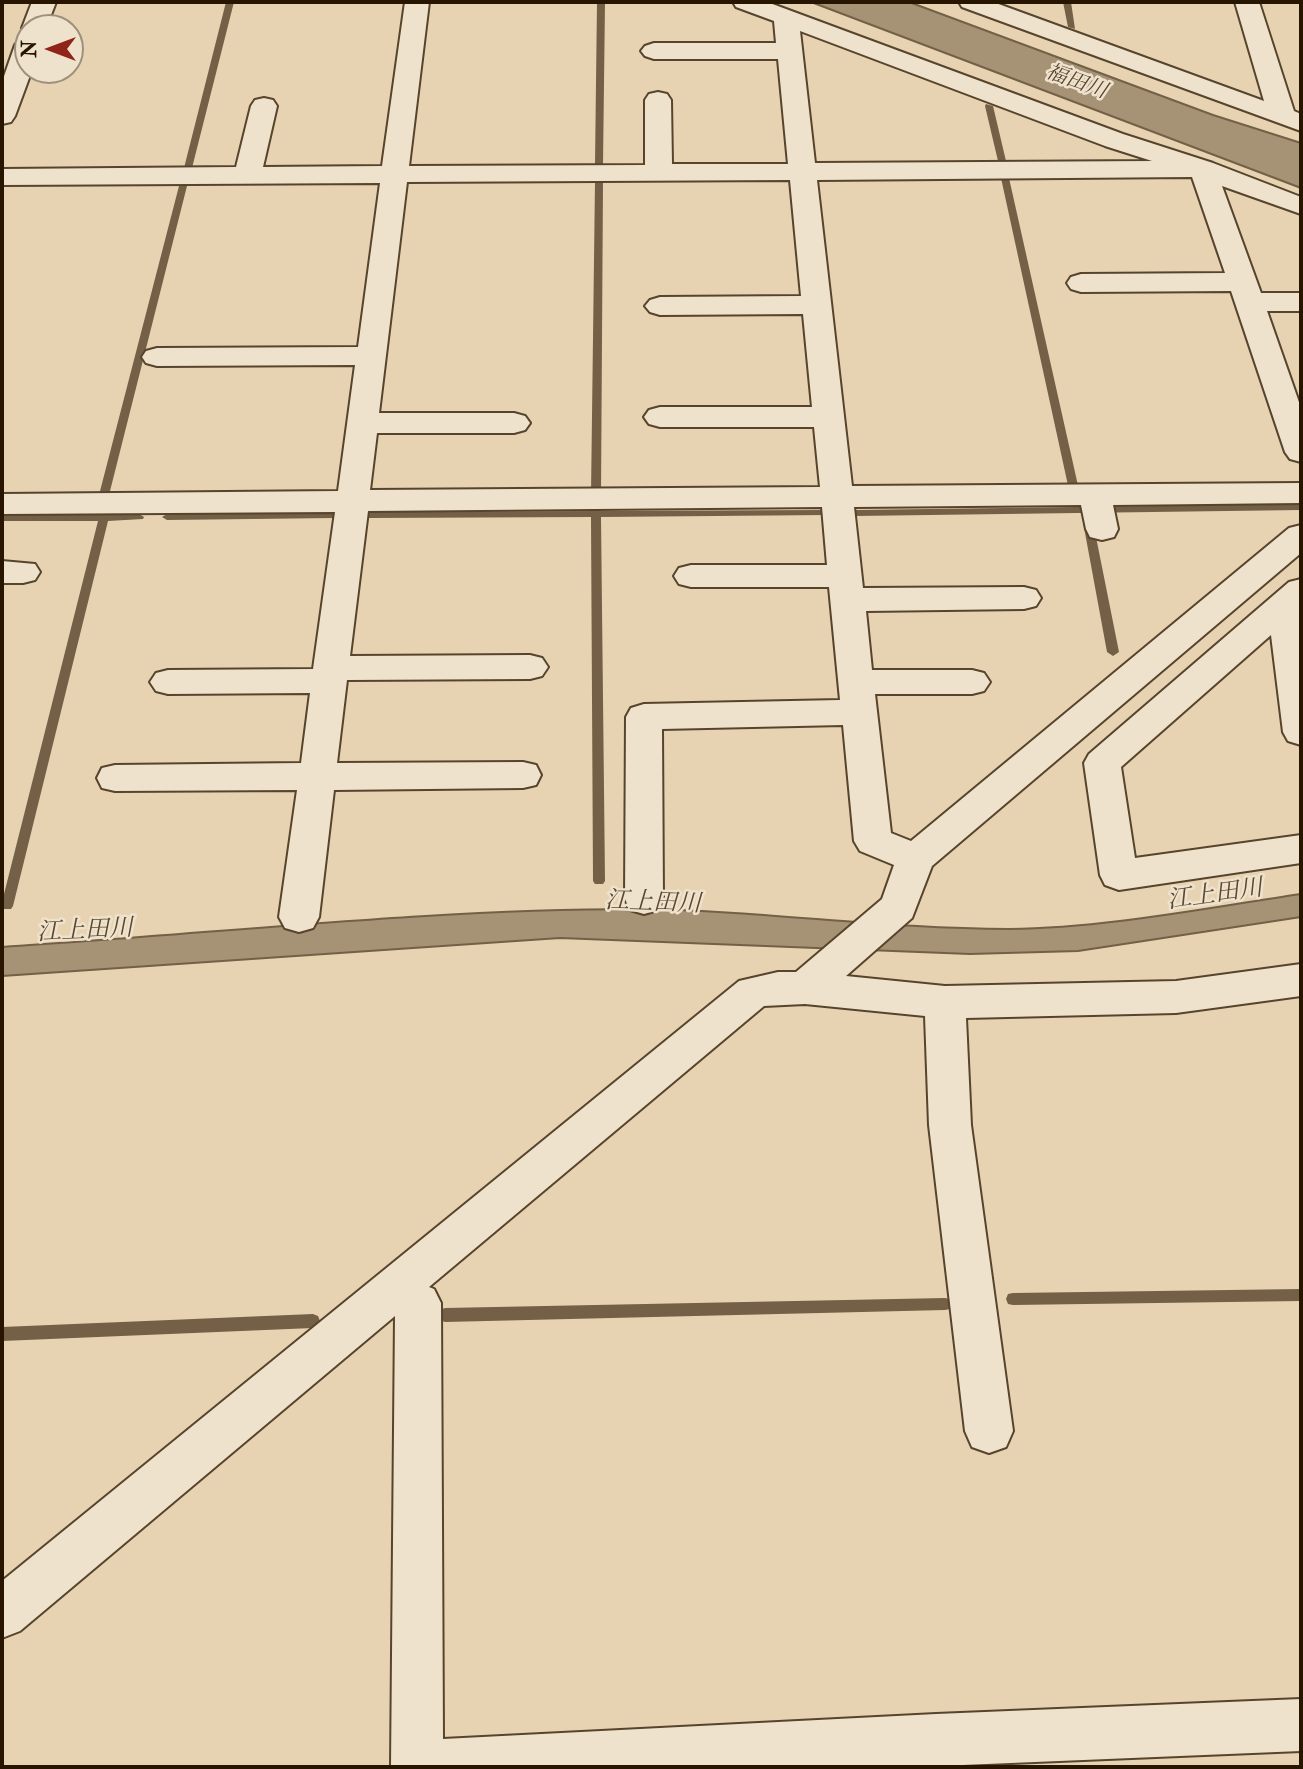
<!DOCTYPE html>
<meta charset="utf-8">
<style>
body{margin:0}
#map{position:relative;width:1303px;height:1769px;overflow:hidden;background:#e7d3b2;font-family:"IM FELL Double Pica",serif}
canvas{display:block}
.frame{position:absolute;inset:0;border:4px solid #271500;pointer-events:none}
.north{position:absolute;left:14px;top:14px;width:70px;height:70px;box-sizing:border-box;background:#efe2cd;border:2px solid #9f907b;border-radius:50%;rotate:270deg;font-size:19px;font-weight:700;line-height:28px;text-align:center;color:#271500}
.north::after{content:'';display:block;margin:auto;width:24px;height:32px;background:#8f2418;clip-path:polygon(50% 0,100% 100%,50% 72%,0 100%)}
</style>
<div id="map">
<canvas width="1303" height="1769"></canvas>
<div class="frame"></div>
<div class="north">N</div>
</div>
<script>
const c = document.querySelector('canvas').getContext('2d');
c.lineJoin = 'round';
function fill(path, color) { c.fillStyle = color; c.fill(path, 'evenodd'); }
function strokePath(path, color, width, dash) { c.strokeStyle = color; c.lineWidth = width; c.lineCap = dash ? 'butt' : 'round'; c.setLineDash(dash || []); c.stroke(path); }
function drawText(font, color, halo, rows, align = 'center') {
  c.font = font + ' "IM FELL Double Pica","Noto Serif JP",serif'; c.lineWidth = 5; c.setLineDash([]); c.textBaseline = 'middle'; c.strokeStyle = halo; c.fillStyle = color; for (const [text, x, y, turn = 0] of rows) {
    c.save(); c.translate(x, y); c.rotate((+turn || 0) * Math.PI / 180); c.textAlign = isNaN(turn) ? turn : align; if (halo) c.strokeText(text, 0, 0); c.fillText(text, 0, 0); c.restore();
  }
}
const water = new Path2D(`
 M811,2H909L1213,115L1301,143V188Z
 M1301,894V917L1078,951L970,954L560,938L2,976V947C213,934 424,909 636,909C760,910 884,929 1009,929C1106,928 1205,908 1301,894Z`);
fill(water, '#a69275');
strokePath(water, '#736046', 2);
fill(new Path2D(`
 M226,2H234L192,168L188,171L184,168Z
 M597,2H605L603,164L599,167L595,164Z
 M1063,2H1071L1075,29L1068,27Z
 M986,104L993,106L1006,161L1005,163L998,161L985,106Z
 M1005,175L1009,178L1079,490L1074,493L1069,490L1001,178Z
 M599,179L603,182L601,494L596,497L591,494L595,182Z
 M183,183L187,186L109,495L104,498L99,495L179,186Z
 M1301,504V510L855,516L850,513L855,510Z
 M823,510L827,511V515L601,517L605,881L603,884H595L593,881L591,517L369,518L364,515L369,512Z
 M332,513L337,516L336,518L167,520L162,517L167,514Z
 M139,514L144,517L143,519L108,521L13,906L11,909H3L2,902L98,521H2V515Z
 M1088,519L1093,522L1119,652L1113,656L1107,652L1083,522Z
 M1301,1289V1301L1013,1305L1008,1304L1006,1299L1008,1294L1013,1293Z
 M945,1298L950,1299L952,1304L950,1309L945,1310L445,1322L440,1320L438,1315L440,1310L445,1308Z
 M313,1314L318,1316L320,1321L318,1326L313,1328L2,1341V1327Z`), '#736046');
const minor = new Path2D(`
 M32,2H56L46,28H28V34L22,28Z
 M405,2H429L409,166L645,165V100L649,94L658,92L667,94L671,100L672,164H788L778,59H654L645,56L641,51L645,46L654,43H776L774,21L736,7L733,2H767L1123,134L1213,163L1301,197V214L1222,186L1261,293H1301V311H1267L1301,408V462L1290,459L1285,452L1231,291L1081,292L1071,289L1067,283L1071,277L1081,274L1225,273L1192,177L817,180L852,486L1301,483V503L1113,505L1118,529L1114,537L1102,540L1090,537L1086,529L1081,505L854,507L863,588L1024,587L1036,590L1041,598L1036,606L1024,609L866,611L872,670H972L984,673L990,682L984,691L972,694H875L891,833L911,841L1289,528L1301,525V553L932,866L912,918L846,976L945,986L1176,981L1301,964V996L1176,1013L966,1018L971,1125L1013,1431L1006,1447L989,1453L972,1447L965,1431L929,1125L925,1016L805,1004L764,1006L429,1287L434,1289L441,1303L443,1739L936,1714L1301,1699V1751L914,1767H391L395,1316L20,1631L2,1638V1581L739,981L778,972H796L882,899L894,865L860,851L854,841L843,725L662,729L663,899L658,910L644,914L630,910L625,899L626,717L631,708L644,704L840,700L829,587H691L679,584L674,576L679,568L691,565H827L822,507L368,511L350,656L530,655L542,658L548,667L542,676L530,679L347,680L337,763L523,762L536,765L541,775L536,785L523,788L334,790L319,917L313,928L299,932L285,928L279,917L297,790L115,791L102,788L97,778L102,768L115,765L301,763L310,693L168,694L156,691L150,682L156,673L168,670L313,669L335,512L2,514V494L338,491L355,365L157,366L146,363L142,357L146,351L157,348L358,347L380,183L2,185V169L236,167L251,106L255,100L264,98L273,100L277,106L263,167L382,166ZM800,31L1105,146L1152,161L815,163ZM790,180L801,296L660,297L650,300L645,306L650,312L660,315L803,314L812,407H660L649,410L644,417L649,424L660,427H814L820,487L370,490L377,433H514L525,430L530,423L525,416L514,413H379L407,182Z
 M959,2H993L1264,101L1235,2H1259L1294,111L1301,114V131L962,7Z
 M28,37V70H32L15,116L11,122L2,124V82L15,45L19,40Z
 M2,561L35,564L40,572L35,580L23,583H2Z
 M1301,579V745L1288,741L1283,732L1271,635L1121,767L1135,858L1301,835V863L1119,890L1105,885L1100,875L1084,763L1089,754L1289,582Z`);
strokePath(minor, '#57442c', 4);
fill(minor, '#efe2cd');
drawText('italic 21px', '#5a472f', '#efe2cd', [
 ["福田川",1076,83,20]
]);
drawText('italic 24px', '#5a472f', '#efe2cd', [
 ["江上田川",1215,896,-8],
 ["江上田川",653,904,2],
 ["江上田川",85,932,-3]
]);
</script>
